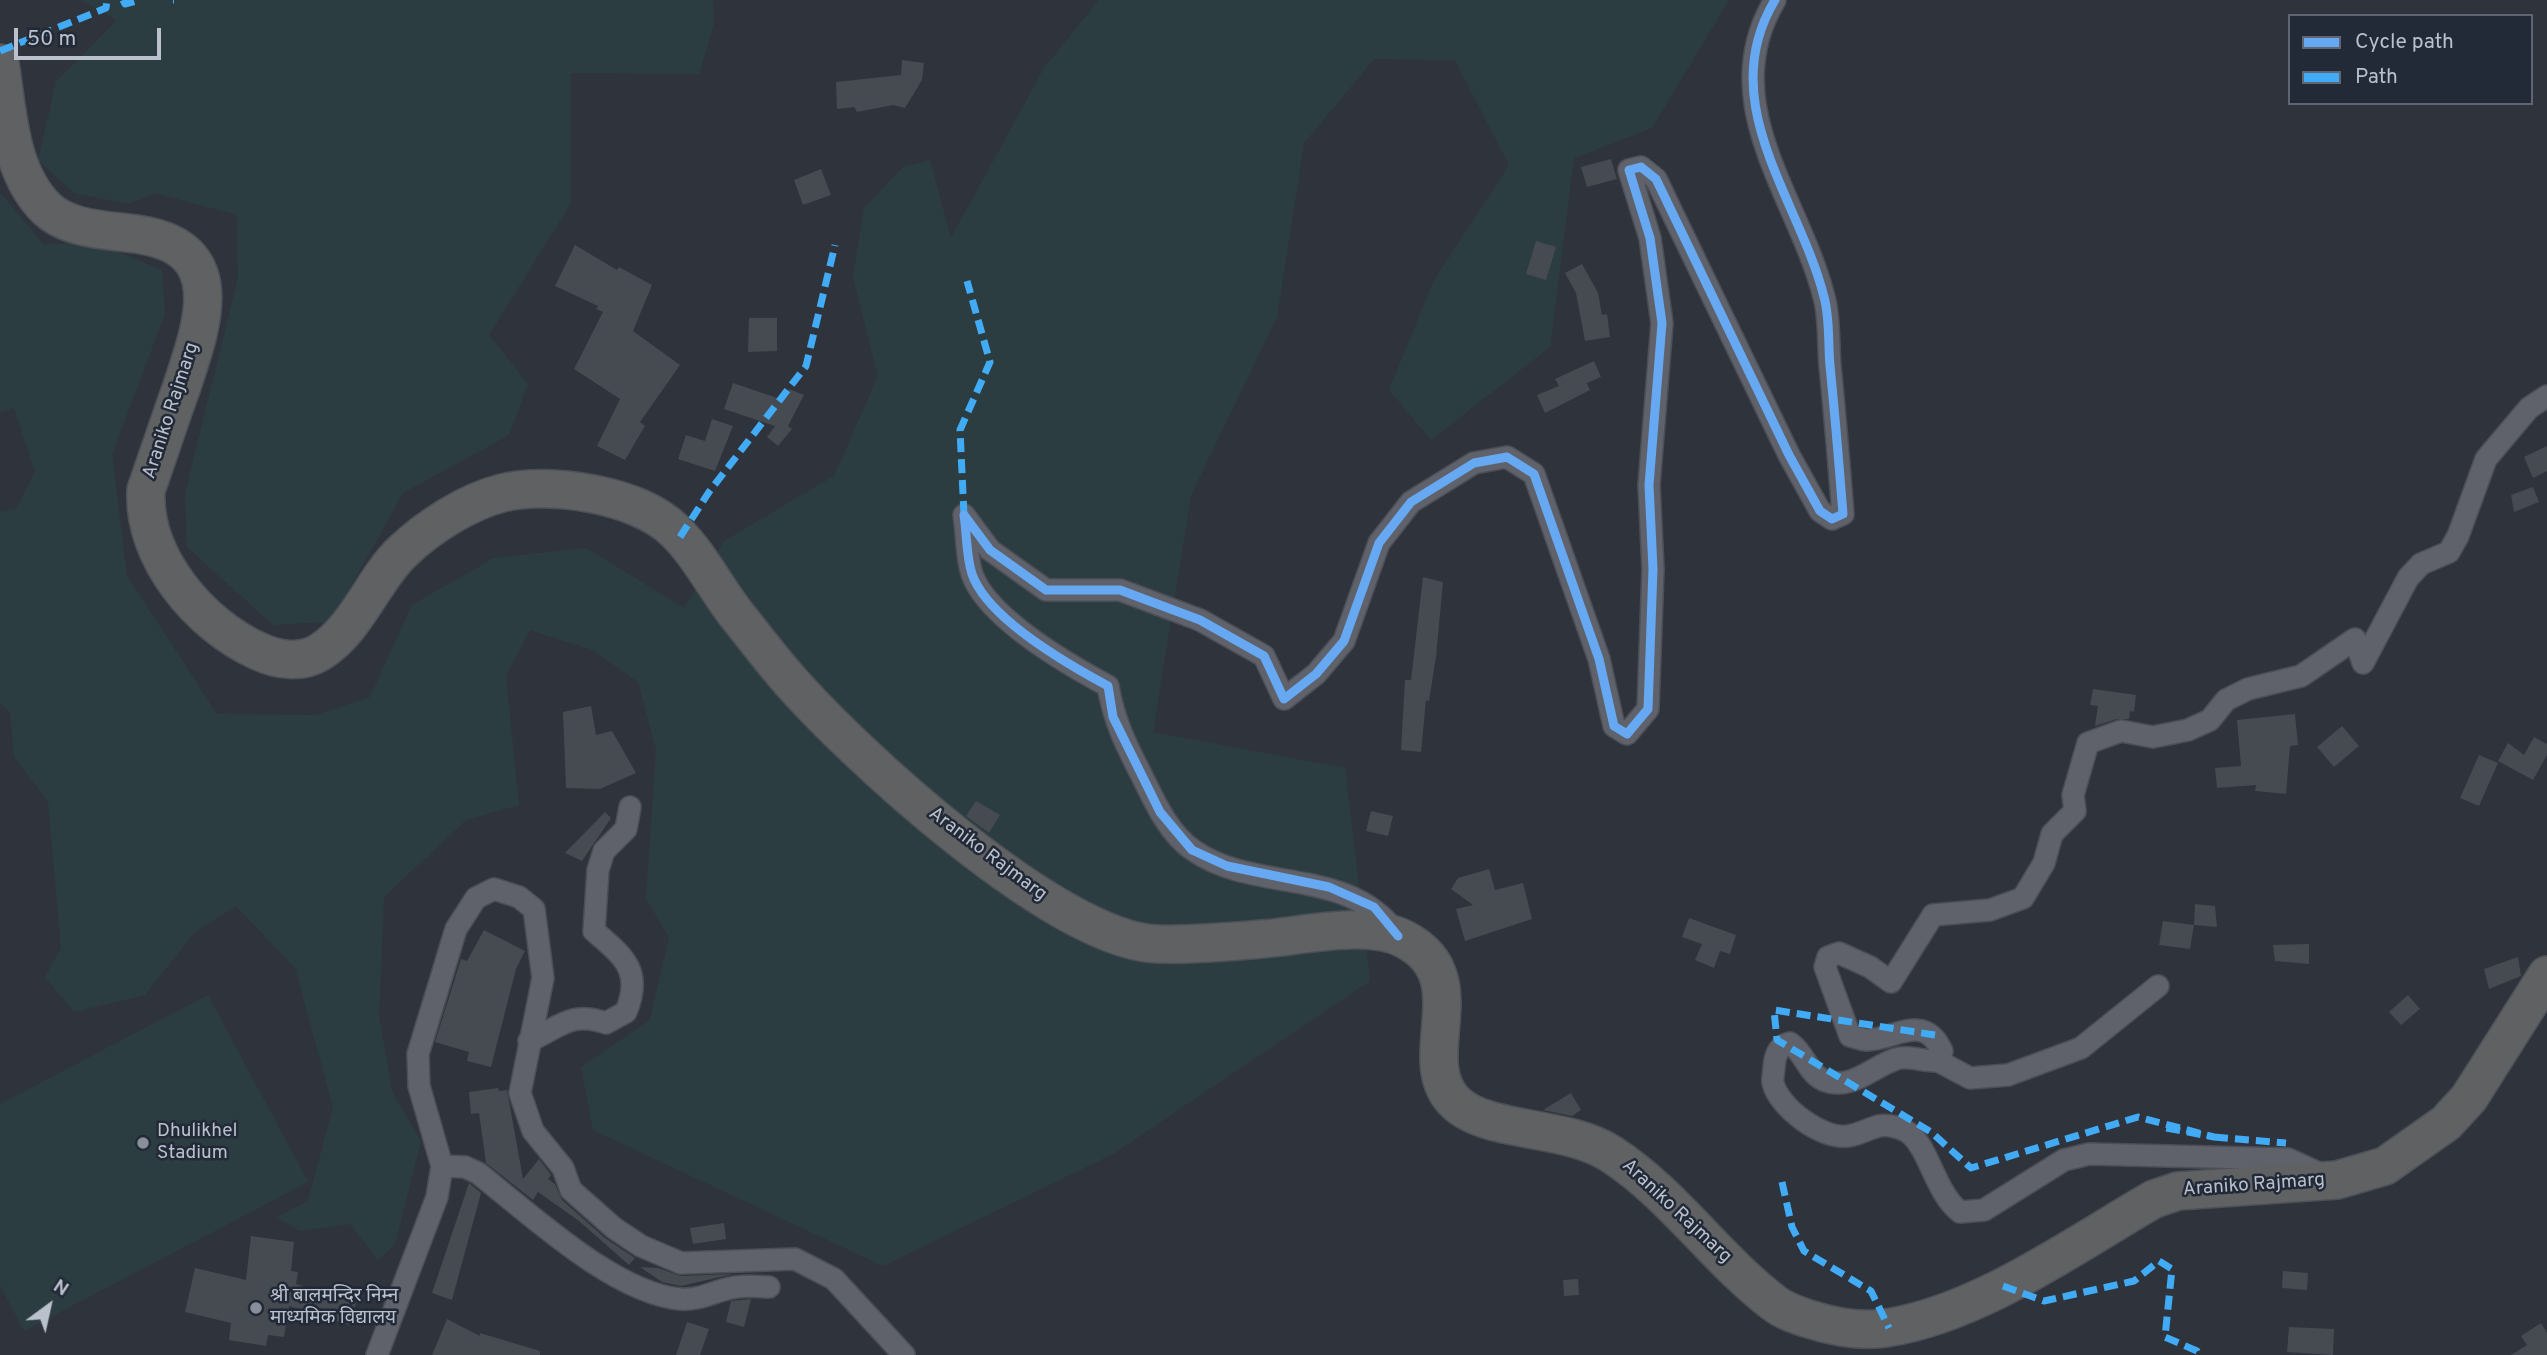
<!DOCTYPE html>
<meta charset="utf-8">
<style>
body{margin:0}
#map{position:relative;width:2547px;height:1355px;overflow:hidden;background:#2f333c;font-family:Overpass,sans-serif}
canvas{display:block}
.legend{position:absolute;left:2288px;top:14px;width:245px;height:91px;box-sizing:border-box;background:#222937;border:2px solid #5f6573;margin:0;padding:9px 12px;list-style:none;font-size:21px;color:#bac0cc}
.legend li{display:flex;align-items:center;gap:14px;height:35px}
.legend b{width:35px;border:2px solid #5f6573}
.north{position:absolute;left:14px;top:1271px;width:70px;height:70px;-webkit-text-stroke:5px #222937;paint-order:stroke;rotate:33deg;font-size:19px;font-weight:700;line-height:28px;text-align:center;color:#bac0cc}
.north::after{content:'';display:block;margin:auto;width:24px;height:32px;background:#bac0cc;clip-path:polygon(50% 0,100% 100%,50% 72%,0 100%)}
.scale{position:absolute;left:14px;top:28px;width:147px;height:32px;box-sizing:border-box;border:4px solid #bac0cc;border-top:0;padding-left:9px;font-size:21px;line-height:24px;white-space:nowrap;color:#bac0cc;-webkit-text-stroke:5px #222937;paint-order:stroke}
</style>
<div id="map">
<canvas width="2547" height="1355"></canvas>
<ul class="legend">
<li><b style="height:9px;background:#66a8f1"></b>Cycle path</li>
<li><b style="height:9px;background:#42abf6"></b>Path</li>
</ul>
<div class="north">N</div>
<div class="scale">50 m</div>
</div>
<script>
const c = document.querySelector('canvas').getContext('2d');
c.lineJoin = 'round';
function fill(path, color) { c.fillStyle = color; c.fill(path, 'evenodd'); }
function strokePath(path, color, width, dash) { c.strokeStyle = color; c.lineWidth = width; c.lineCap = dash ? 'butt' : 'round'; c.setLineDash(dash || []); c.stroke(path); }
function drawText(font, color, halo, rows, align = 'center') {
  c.font = font + ' Overpass,"Noto Sans Devanagari",sans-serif'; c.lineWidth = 5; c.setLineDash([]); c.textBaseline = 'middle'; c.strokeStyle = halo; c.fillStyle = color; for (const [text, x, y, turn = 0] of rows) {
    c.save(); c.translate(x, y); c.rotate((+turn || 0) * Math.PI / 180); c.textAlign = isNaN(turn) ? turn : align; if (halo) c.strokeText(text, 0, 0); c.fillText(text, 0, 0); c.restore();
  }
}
fill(new Path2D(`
 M81,0H713L714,23L699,74L571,73V203L489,335L528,384L509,435L403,493L331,622L273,625L187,547L185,494L238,277L237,215L155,193L129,204L74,193L38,160L56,82L117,20Z
 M1099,0H1729L1652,128L1574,158L1550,347L1431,440L1389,390L1433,282L1509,165L1455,60L1374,59L1304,143L1277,317L1191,495L1153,732L1345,768L1370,981L1113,1154L883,1266L593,1130L581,1067L650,1020L669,937L646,899L656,749L638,682L593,650L530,630L506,676L519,805L466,820L384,897L379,1016L392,1092L421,1141L395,1244L378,1260L350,1224L300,1231L277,1217L308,1201L333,1107L295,968L236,906L194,933L145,995L74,1012L45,977L61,948L48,801L14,757L10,712L0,703V512L16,509L35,472L14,408L0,412V192L44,245L92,241L162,270L165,314L112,454L127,576L217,714L316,715L370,697L412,605L494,558L586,548L684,608L724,541L834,476L878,376L853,276L864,208L903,167L930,160L951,238L1044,68Z
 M208,995L308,1182L24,1331L0,1285V1104Z`), '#2c3d42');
fill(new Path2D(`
 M902,60L924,63L922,80L905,108L893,105L857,112L854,107L837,109L836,82L901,75Z
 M1611,159L1617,179L1587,187L1581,167Z
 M821,169L831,195L803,205L794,180Z
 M1536,241L1556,247L1546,280L1526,274Z
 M575,245L617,270L619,267L652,285L633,331L680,365L640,422L645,426L625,460L597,446L620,399L574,369L603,312L596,309L598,306L555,286Z
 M1582,264L1598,293L1602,315L1607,314L1610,337L1585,341L1576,293L1565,273Z
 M749,318H777V351L748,352Z
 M1594,361L1601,377L1587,383L1590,390L1545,413L1537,395L1559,386L1555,379Z
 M733,383L783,400L789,389L804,395L788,426L792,429L778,446L767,437L775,426L724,409Z
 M712,419L733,426L715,471L678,459L686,435L705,441Z
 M2547,446V471L2533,478L2524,457Z
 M2533,487L2539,502L2514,512L2511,495Z
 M1423,577L1443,582L1436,657L1429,701L1426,700L1421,752L1401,750L1405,680H1411Z
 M2093,689L2136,695L2134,712L2130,711L2129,719H2117L2095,726L2098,706L2090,705Z
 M591,706L596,735L612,731L636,773L600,789L566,788L563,712Z
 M2295,714L2298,745L2290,746L2286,794L2255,791L2256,785L2217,788L2215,768L2241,766L2237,720Z
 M2342,726L2359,746L2334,767L2317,747Z
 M2534,737L2547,744V755L2533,780L2498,761L2508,743L2524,755Z
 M2479,755L2498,763L2479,806L2460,798Z
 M976,801L1000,815L989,833L966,816Z
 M1371,811L1393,816L1388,836L1366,831Z
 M605,812L611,818L582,861L565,853Z
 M1489,869L1495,890L1523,883L1532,919L1465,941L1456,909L1473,905L1451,889L1458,878Z
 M2195,904L2215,906L2217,927L2194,925Z
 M1689,918L1736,935L1730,954L1720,951L1714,968L1695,960L1702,944L1682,937Z
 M2163,921L2194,925L2190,949L2159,945Z
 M484,930L525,951L516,969L491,1067L467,1061L469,1052L435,1042L461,959L467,961Z
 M2309,944V964L2275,961L2273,945Z
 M2518,957L2521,976L2489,989L2484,969Z
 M2408,995L2420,1009L2401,1025L2389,1012Z
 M498,1088L499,1091L507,1090L523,1179L539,1159L551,1175L548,1179L555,1184L562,1200L605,1238L635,1258L629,1265L579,1221L538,1192L533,1200L486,1163L479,1113L471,1114L469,1092Z
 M1571,1093L1581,1110L1572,1116L1543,1110Z
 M469,1183L481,1193L452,1300L432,1293Z
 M724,1223L726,1239L693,1244L690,1228Z
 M251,1236L294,1242L291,1271L298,1272L296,1284L356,1303L349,1325L289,1306L284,1337L268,1335L266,1346L229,1340L231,1323L185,1312L195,1268L246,1280Z
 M640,1267L658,1268L681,1276L733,1274L681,1286L662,1282Z
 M2283,1271L2308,1273L2307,1290L2282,1288Z
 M1578,1279L1579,1295L1564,1296L1563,1280Z
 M751,1299L744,1327L726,1322L731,1301Z
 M447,1319L480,1336V1333L540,1351V1355H432Z
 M687,1322L709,1329L700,1355H676Z
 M2541,1323L2547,1333V1355H2511L2527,1345L2521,1336Z
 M2289,1327L2334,1329L2333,1355L2287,1352Z`), '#464a51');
const street = new Path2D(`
 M1397,934C1348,865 1255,894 1193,850C1169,834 1154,801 1142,776C1126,745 1114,721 1108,686C1069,665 987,618 972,574C966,556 967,534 964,515L990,550L1046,590H1120L1200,620L1264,656L1284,699L1316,674L1344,641L1379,543L1411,502L1474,463L1507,457L1534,474L1599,659L1614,726L1627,734L1648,709L1653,569L1649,485L1662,323L1650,238L1629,170L1641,167L1656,179L1789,455L1820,511L1832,519L1843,514C1839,464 1835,415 1830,366C1828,344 1830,318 1824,297C1799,198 1713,103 1775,0
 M529,1041C560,1027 571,1011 606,1023L626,1012C643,971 624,957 594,931L598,870L604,851L626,829L630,807
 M1938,1061L1970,1078L2008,1075L2081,1048L2158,986
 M442,1166L465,1167L478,1173C530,1214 614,1293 680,1299C701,1301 717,1289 737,1287C747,1285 759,1287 769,1287
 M2325,1176L2288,1159L2089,1154L2064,1160L1984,1210L1960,1212C1933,1191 1929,1142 1904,1130C1877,1118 1870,1133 1848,1136C1823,1140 1779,1108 1773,1083C1772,1079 1774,1072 1774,1067C1775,1055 1778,1046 1790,1043C1805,1053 1808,1075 1826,1081C1852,1090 1872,1067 1896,1059C1907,1055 1925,1062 1938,1061L1942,1051C1924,1012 1896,1039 1867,1040C1862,1040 1855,1037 1850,1036L1825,967L1828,957L1839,953L1870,967L1891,982L1933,915L1990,910L2023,898L2044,863L2052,834L2075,811L2073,795L2088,743L2121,731L2153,737L2188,730L2210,720L2226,700L2248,689L2301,676L2355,639L2363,663L2408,578L2421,564L2449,552L2458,536L2486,459L2529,408L2547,396
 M377,1355L437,1197L442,1166L419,1086L418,1054L456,929L476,898L494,889L519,897L534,909L543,978L520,1093L533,1131L563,1168L571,1190L614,1228L641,1246L681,1263L795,1259L834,1279L904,1355`);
const highway = new Path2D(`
 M0,63C8,112 9,171 46,208C69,231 112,230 142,235C232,250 201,328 181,389C169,422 158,456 146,490C142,557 200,625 258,651C277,660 301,664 320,652C357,629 372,581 402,552C428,527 467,502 502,493C550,481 638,495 674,530C699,554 715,587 736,614C752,634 768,655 785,675C851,752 1058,942 1158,944C1193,945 1228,942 1262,939C1303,936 1367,920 1404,939C1479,977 1412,1057 1454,1101C1485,1134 1565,1124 1611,1154C1673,1194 1716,1259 1774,1303C1784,1311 1797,1315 1809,1319C1834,1327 1860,1332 1886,1328C1979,1314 2074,1245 2154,1199L2178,1191L2337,1180L2385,1166L2446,1123L2469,1098L2547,975`);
strokePath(street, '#4b4e55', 24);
strokePath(highway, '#4c5057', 40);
strokePath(street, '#5f626a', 21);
strokePath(highway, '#5f6163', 37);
strokePath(new Path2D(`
 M123,0L125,4L140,0
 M173,0H174
 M0,51L106,8L107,0
 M964,515L960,430L990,362L967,281
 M680,537L709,492L806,366L835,245
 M1935,1035L1774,1010L1777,1040L1931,1132L1971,1168L2138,1117L2214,1137L2166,1128
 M2214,1137L2286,1143
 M1782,1182L1792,1227L1804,1251L1871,1291L1889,1328
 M2003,1286L2044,1301L2134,1281L2159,1261L2172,1269L2165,1337L2197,1351L2199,1355`), '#42abf6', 7, [14, 7]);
strokePath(new Path2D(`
 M1398,936L1374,907L1329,887L1227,866L1192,850L1160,812L1113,717L1108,686C1069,665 987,618 972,574C966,556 967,534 964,515L990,550L1046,590H1120L1200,620L1264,656L1284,699L1316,674L1344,641L1379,543L1411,502L1474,463L1507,457L1534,474L1599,659L1614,726L1627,734L1648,709L1653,569L1649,485L1662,323L1650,238L1629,170L1641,167L1656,179L1789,455L1820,511L1832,519L1843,514C1839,464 1835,415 1830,366C1828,344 1830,318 1824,297C1799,198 1713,103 1775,0`), '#66a8f1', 9);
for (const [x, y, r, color] of [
 [143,1143,7,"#898f9a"],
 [256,1308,7,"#898f9a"]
]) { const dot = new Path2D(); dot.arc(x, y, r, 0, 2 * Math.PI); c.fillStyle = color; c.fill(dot); strokePath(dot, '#222937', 2.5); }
drawText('19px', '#bac0cc', '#222937', [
 ["Araniko Rajmarg",172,411,-72],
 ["Araniko Rajmarg",987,855,37],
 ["Araniko Rajmarg",2254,1186,-4],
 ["Araniko Rajmarg",1676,1212,43]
]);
drawText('19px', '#bac0cc', '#222937', [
 ["Dhulikhel",157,1132],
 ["Stadium",157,1154],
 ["श्री बालमन्दिर निम्न",270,1297],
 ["माध्यमिक विद्यालय",270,1319]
], 'left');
</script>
